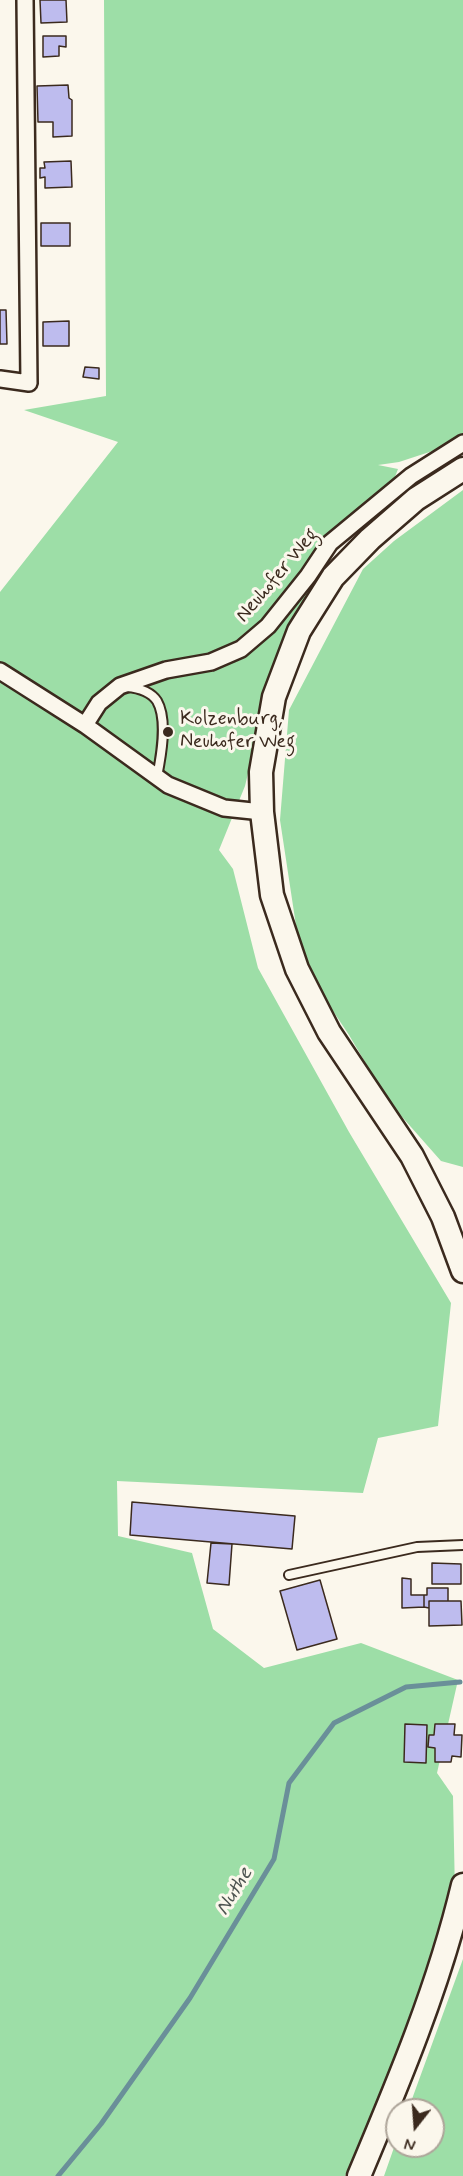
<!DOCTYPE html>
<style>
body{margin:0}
#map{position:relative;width:463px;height:2176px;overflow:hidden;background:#fbf7ec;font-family:Mynerve,sans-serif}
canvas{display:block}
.north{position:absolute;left:385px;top:2098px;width:60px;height:60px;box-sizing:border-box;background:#fbf7ec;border:2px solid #aea59a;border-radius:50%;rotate:197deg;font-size:16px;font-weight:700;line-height:24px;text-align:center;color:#3b2a1e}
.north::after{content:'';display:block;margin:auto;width:21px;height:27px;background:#3b2a1e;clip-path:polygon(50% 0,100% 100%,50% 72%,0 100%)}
</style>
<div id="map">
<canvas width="463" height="2176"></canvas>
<div class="north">N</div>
</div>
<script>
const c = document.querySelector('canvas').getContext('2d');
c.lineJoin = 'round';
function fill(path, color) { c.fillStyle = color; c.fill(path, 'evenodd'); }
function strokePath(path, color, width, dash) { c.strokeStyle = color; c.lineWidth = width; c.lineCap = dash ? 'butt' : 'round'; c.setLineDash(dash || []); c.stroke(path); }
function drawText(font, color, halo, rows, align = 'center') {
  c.font = font + ' Mynerve,sans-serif'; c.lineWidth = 6; c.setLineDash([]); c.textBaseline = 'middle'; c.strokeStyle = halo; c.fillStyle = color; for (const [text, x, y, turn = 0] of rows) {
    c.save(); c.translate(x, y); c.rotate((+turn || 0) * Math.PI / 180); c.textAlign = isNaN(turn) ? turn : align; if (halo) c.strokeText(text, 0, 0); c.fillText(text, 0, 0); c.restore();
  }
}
fill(new Path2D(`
 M104,0H463V441L399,462L378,465L398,469L388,495L347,524L267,693L245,786L219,850L233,869L258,968L349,1132L451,1303L438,1426L378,1438L363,1493L117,1481L118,1536L192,1553L213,1629L264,1668L361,1643L458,1680L437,1773L453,1796L455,1894L414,2017L345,2176H0V592L118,442L24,410L106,396Z
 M463,490V1167L441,1161L388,1101L349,1035L319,990L297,932L280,820L289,710L363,569L394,541Z
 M463,1959V2176H384L397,2139V2146H433V2110H408Z`), '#9ddea7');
strokePath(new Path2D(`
 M58,2176L101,2124L190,1998L274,1859L289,1783L334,1723L406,1687L460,1682`), '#6a8f99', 5);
const building = new Path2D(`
 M40,0H66L67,22L41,23Z
 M43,36H66V47L59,46V56L43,57Z
 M68,85L69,98L72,100V136L53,137V122H38L37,86Z
 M71,161L72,187L45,188V177L40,178V168H45L44,162Z
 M41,223H70V246H41Z
 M0,310H6L7,344H0Z
 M69,321V346H43V322Z
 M85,367L99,368V379L83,377Z
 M132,1502L295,1516L292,1549L130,1535Z
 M211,1543L232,1544L229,1585L207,1583Z
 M432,1563L461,1564V1584H432Z
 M402,1578L411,1579V1595H424V1607L402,1608Z
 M320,1580L337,1639L297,1650L280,1591Z
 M427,1588H448V1601H429V1608L424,1607V1595H427Z
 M429,1601H461L462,1625L429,1626Z
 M405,1724L427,1725L426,1763L404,1762Z
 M435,1724H455L454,1735H462L461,1757L452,1756L451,1762H435V1748L428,1747L429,1735H434Z`);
fill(building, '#bebcee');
strokePath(building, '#3b2a1e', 1.5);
const service = new Path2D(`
 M127,687C138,688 151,692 157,701C168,720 161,757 157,777
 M289,1575L417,1547L463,1545`);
const minor = new Path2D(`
 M0,379L29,383L25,0
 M0,671L85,725L168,785L224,808L262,812
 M85,725L99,703L120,686L166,670L211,662L241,649L268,626L308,576L330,543L411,476L463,443`);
const secondary = new Path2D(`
 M463,469L416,499L370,539L333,577L299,631L274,697L261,772L262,812L272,895L297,969L329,1032L412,1156L443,1217L463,1271
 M359,2176C399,2081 439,1986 463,1885`);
strokePath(service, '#3b2a1e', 12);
strokePath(minor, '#3b2a1e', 20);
strokePath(secondary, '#3b2a1e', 27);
strokePath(service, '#fbf7ec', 8);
strokePath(minor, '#fbf7ec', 15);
strokePath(secondary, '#fbf7ec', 22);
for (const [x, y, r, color] of [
 [168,732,6,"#3b2a1e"]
]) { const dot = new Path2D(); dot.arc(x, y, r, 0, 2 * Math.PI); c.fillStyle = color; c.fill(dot); strokePath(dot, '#fbf7ec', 2); }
drawText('20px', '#3b2a1e', '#fbf7ec', [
 ["Neuhofer Weg",278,576,-50]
]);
drawText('20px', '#3b2a1e', '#fbf7ec', [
 ["Kolzenburg,",180,720],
 ["Neuhofer Weg",180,743]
], 'left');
drawText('italic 21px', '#4e5451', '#fbf7ec', [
 ["Nuthe",235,1892,-59]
]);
</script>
